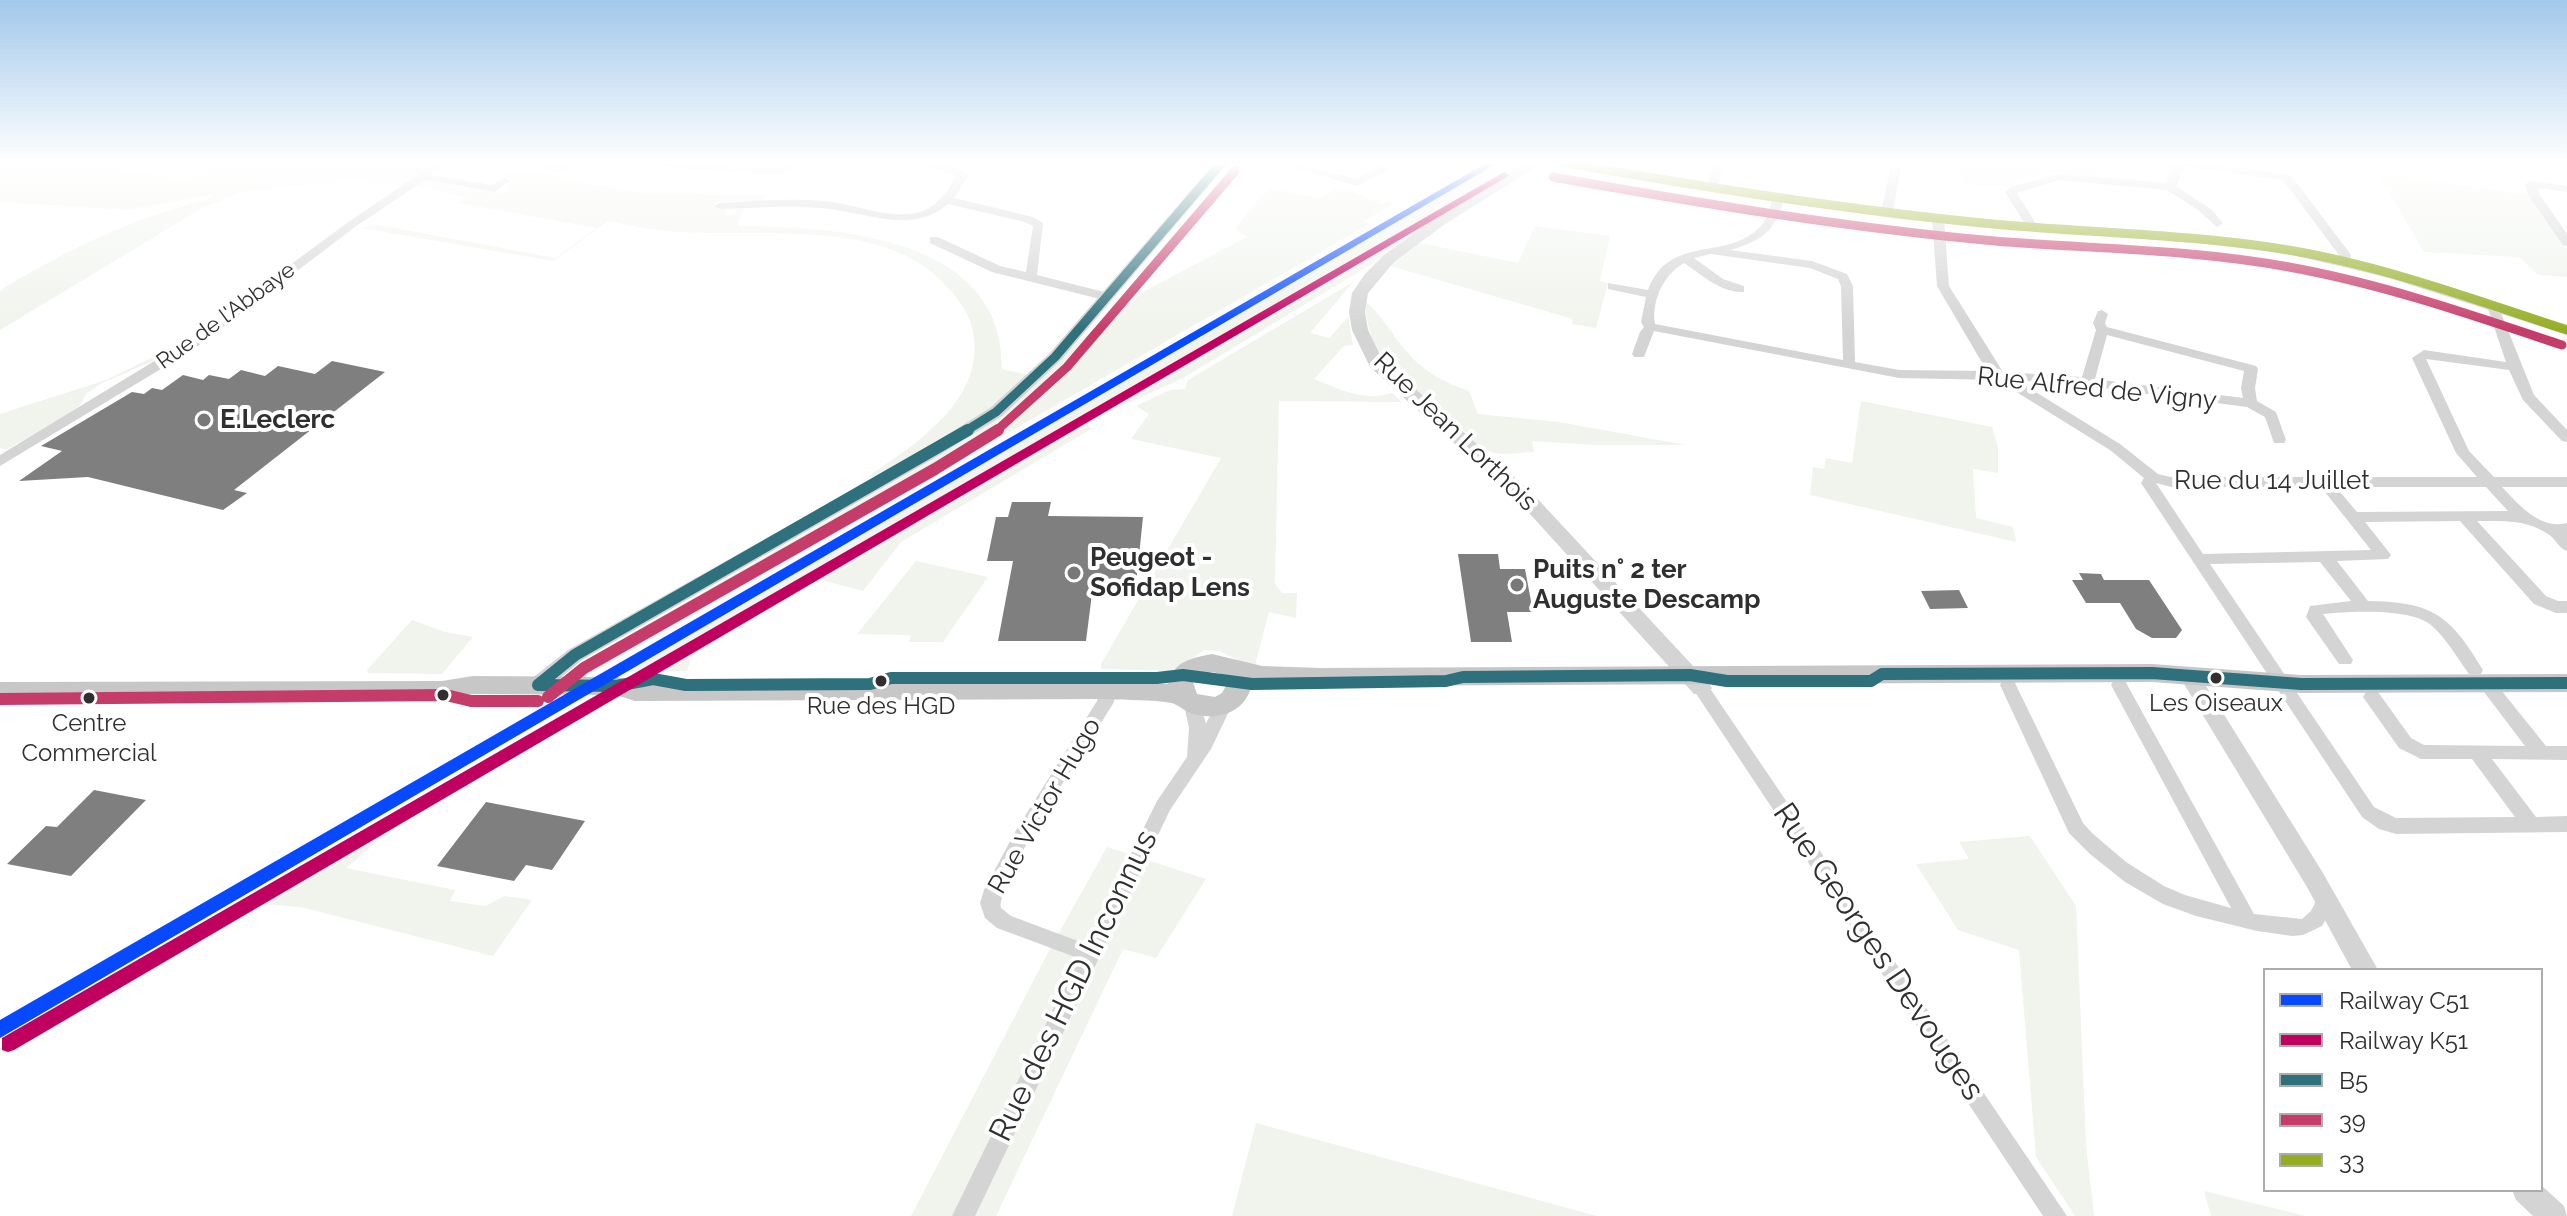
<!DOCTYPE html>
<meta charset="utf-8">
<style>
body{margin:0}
#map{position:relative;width:2567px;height:1216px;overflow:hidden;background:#fff;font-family:Raleway,sans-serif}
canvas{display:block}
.legend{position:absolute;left:2263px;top:968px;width:280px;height:224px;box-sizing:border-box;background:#fff;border:2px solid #acacac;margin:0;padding:10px 14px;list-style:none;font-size:24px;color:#2f2f2f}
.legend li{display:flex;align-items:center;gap:16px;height:40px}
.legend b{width:40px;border:2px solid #acacac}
</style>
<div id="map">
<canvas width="2567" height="1216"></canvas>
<ul class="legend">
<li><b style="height:10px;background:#0749ff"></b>Railway C51</li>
<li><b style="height:10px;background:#bf005f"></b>Railway K51</li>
<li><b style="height:10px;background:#2e707c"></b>B5</li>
<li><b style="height:10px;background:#c53b6a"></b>39</li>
<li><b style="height:10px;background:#94ad23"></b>33</li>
</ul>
</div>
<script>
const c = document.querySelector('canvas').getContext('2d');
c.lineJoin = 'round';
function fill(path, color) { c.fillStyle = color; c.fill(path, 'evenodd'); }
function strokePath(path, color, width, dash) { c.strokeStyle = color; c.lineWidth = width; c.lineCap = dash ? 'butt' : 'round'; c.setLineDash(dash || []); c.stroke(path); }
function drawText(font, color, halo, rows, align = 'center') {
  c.font = font + ' Raleway,sans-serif'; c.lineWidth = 8; c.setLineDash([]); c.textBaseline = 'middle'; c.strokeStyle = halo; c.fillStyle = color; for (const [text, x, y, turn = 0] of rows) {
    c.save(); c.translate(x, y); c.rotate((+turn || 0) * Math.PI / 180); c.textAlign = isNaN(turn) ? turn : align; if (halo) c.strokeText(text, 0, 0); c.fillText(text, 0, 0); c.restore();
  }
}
fill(new Path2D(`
 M0,161C64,161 126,169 189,180L210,169L185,168L181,165L187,161H440L401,186L349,180L241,192L204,207L0,330V291L7,286C71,248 135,217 207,200L215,194L127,210L0,202Z
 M1502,161L1525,163L1362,270L1183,378L1087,422L1091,429L901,542L863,591L818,579L692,656L687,671L625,672Z
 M1957,161H2090L2099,178L2050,171L2012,181L2017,185L2009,187L1962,184Z
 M511,169L559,175L561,179L645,193L768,195L763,201L716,202L713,207L728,208L725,215H734L737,209H744L737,226C835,227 1004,235 1002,369L1028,375L990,409L877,478L869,476C916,444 986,399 973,332C970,315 961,303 950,290C890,217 765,237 680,232C656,231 632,226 608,221L553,261L362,228L347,233L300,267C325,248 346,227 379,225L555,258L597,228L458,203L465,197L414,186L426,181L502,194L510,189L505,187L515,180L501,177Z
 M2378,173L2530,195L2567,249V277L2538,275L2519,257L2424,252Z
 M1342,186L1374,201L1385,198L1378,202L1381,204L1388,201L1394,204L1364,221L1369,224L949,467L941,466L934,471L936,476L592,673L585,671L582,667L586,660L929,462L1006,410L1081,339L1143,292L1247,237L1235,229L1268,188L1319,198Z
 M1535,226L1610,236L1600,281L1608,283L1596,328L1572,324L1573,319L1387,265L1420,243L1518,263Z
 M337,230L219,322L158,359L102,383L87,393L80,405L67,416L6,450L0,448V414L106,380L174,347L205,329Z
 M1353,282L1310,333L1329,338L1348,317L1353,345L1344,346L1314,379C1339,389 1364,402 1392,393L1402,402L1279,401L1275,584L1282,593H1297L1296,618L1269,612L1256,661L1257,670L1219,651L1205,650L1171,671L1101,669V664L1221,458L1131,439L1149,414L1136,406L1170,390L1185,389L1188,380Z
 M1366,302C1383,316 1391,334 1406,351C1423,371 1444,383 1469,391L1478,414L1559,422L1686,445H1597L1532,441L1534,452C1522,452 1503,456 1491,452C1480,449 1467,433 1458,425C1420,394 1363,358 1366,302Z
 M1861,401L1992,427L1998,448V473L1973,469L1976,518L2013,527L2016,542L1810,495L1813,467L1824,469L1826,458L1852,463Z
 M916,561L988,577L943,642H909L911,635L857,634Z
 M412,620L445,632L473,637L442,674L368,673L367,670Z
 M393,828L346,868L455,890L450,901L485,906L505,896L532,900L493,956L301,907L260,904Z
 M2030,836L2076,906L2086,1145L2094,1216H2075L2036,1157L2019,950L1958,930L1916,864L1969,859L1959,842Z
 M1107,847L1206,879L1156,958L1123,949L996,1216H911L1051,947Z
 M1256,1123L1597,1216H1232Z
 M2204,1191L2306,1216H2211Z`), '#f0f4ec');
fill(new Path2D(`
 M332,361L385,372L234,490L247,493L223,510L88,477L19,481L62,451L41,446L132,392L144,394L152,388L162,390L183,375L203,380L209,375L229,379L241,370L265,376L278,366L315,374Z
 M1012,502H1051L1048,516L1143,517L1136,585L1093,586L1086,641H998L1013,561H987L996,517H1008Z
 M1458,554H1498L1500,569H1525L1533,612H1507L1512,642H1471Z
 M2079,573L2101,574L2104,580H2149L2182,630L2176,638H2152L2136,629L2120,603H2086L2072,580H2083Z
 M1959,590L1968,608L1930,609L1921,591Z
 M94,790L146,800L71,876L7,864L46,826L57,827Z
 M486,802L585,821L552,870L526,865L514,881L437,866Z`), '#7f7f7f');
fill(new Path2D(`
 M438,161H450L432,175L492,185L504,178L510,181L494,192L425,180L355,227L194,349L0,466V455L184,343L347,223Z
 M547,161H558L555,165L562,166L570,161H581L564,173L543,169L541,167Z
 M646,161L777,168L791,161H802L793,169L778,174L693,170L651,164Z
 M904,161C926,159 950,160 968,176L954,198L1033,217L1043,223L1037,275L1112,294L1114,297L1108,301L992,272L930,243V237H938L1000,266L1026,272L1033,226L1025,222L948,204C911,236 864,211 821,208C788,205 753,208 720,209L714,206L720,203C755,201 790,198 825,201C854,204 887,219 916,213C936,209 946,193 956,177C940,166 919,170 904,161Z
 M1172,161H1207L1225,165L1219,168L1177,164Z
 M1272,161H1288L1356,179L1376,168L1370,161H1381L1389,169L1357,186Z
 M1714,161H1724L1718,187L1712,190L1706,187Z
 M1892,161H1902L1893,212L1887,215L1881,212Z
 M2167,161H2192L2291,175L2351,255L2350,261L2344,265L2340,264L2339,255L2283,180L2181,166L2183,169L2176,186L2212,210L2223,223L2217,227L2198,210L2167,190L2059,180L2017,193L2038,227L2032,231L2028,229L2005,192L2011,187L2059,174L2166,183L2171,169Z
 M2531,181L2567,186V192L2538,188L2540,195L2567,234V246L2563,245L2528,195L2525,184Z
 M1779,194L1785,197C1775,231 1764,240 1730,250L1812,261L1847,274L1853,286L1855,362L1899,370L1987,371L1937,286L1932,219L1938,216L1944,219L1949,286L2003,372L2082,377L2096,330L2093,323L2098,311L2102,310L2108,314L2105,323L2107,327L2256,366L2258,369L2255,388L2257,401L2276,412L2286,440L2284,443H2274L2265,417L2247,407L2087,386L2016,380L2120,444L2158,474L2171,477H2477L2456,453L2412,358L2424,350L2506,362L2487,306L2489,303H2497L2534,395L2567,430V442L2562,441L2523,400L2509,370L2426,359L2469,451L2494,477H2567V487H2502C2519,505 2540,530 2567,523V551C2558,548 2556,539 2548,534C2526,519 2502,521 2477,521L2546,596L2558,601H2567V613H2556L2534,604L2460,521L2365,522L2388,551L2391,555L2388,559L2337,561L2368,601C2433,602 2450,615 2483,670L2481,674H2469C2457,658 2447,639 2431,625C2411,608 2349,611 2323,614L2353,660L2351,664H2339L2306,617L2310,606L2351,601L2320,562L2210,564L2374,807L2396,818L2515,817L2472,759H2421L2399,748L2363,697L2366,692H2378L2411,738L2424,745L2525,746L2481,688L2479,684L2481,680H2493L2546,746H2567V760L2492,759L2536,817L2567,816V832L2396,834L2379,829L2362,817L2141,483L2144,478L2110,450L1997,380L1899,378L1654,331L1644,357H1634L1632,354L1640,332L1644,327L1641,322L1646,297L1608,289V283L1648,290C1669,235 1723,260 1757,230C1767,221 1770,209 1773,197ZM1711,254L1810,268L1838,279L1841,286L1843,360L1655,324C1651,301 1664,274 1684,263C1702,275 1721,293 1744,292V286L1723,279L1694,258ZM2107,335L2244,371L2241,388L2243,398L2095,379ZM2156,483L2171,487H2321L2371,550L2203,554ZM2336,487H2486L2508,511L2357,512Z
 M2008,679L2014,681L2016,685L2083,823L2092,833L2126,862L2164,886L2185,895L2231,908L2111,685L2113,681H2125L2254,914L2302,919L2311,911L2319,895L2326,893L2333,895L2336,901L2322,926L2303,935L2292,936L2257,931L2196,916L2163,904L2125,882L2090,854L2069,833L2000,685L2002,681Z
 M1701,682L1707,684L2067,1216H2043L1695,692L1693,688L1695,684Z
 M1107,684L1113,686L1115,690L1114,702C1094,736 996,880 1001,908L1011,916L1086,944L1157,801L1187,757L1189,728L1184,705L1187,700H1199L1206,724L1217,700H1229L1232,705L1211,749L1170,810L975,1216H952L1078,958L997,928L985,918L980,903L984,890L1015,832L1097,701L1101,686Z`), '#d4d4d4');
fill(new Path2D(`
 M1216,161H1230L1061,360L1002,416L933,459L582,660L545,691H531L527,685L531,679L568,650L921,451L990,408L1049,354Z
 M1530,161H1546L1445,224L1394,262L1368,293L1365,312L1368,330L1383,360L1533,494L1708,682L1712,688L1708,694H1694L1519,502L1370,367L1352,330L1349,312L1352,293L1365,274L1383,256L1435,218Z
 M1549,161H1576C1714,186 1854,207 1994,220C2092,229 2191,229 2289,246C2384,262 2475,295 2567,325V335L2389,278L2288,254L2206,244L1907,220L1756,199L1556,165Z
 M2191,671L2198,673L2323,873L2378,970H2352L2307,887L2181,679L2184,673Z
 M2541,1185L2564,1206L2567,1216H2533L2516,1200L2512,1190H2541Z`), '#d4d4d4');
fill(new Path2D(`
 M1212,654L1262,666L1320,668L2152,664L2301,675L2567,674V692L2301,693L2152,682L1320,686L1252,682C1248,713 1215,723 1188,712C1182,709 1177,704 1171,703C1151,699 1128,701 1107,699L635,701L616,695L473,694L442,699L0,702V682L442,681L473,676L616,677L635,681H1107L1168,684C1173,661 1192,658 1212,654ZM1212,672L1221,674L1227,684L1222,693L1215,697L1197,694L1193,682L1200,675Z`), '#c7c7c7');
strokePath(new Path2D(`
 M964,432L996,412L1055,357L1223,161`), '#2e707c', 9);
strokePath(new Path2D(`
 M538,685L616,686L653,679L686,685L870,684L891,678H1157L1183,675L1252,684L1446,681L1463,677L1690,675L1727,681H1871L1882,674L2152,673L2301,684L2567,683
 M538,685L575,655L968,430`), '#2e707c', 12);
strokePath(new Path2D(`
 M1553,177C1699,203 1847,228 1995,241C2093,249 2192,249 2289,267C2383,284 2472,315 2562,345
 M995,432L1067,367L1235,171`), '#c53b6a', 9);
strokePath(new Path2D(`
 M548,697L584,668L935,469L998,430
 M0,699L446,695L471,701H538`), '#c53b6a', 12);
strokePath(new Path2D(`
 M1556,161C1701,187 1846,210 1993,224C2091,233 2191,234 2288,250C2384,266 2475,300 2567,330`), '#94ad23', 9);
fill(new Path2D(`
 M1490,161H1501L0,1038V1020Z`), '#0749ff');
fill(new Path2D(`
 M1504,172L1509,175L1507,177L14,1050L8,1052L2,1050V1038Z`), '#bf005f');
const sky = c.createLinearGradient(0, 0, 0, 331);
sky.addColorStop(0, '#a2c8eb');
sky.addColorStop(0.49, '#fff');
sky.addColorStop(1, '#ffffff00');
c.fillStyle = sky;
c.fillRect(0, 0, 2567, 331);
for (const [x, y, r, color] of [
 [204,420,8,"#787878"],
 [1074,573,8,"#787878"],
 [1517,585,8,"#787878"],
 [2216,678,7,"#2f2f2f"],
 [881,681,7,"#2f2f2f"],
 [443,695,7,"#2f2f2f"],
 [89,698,7,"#2f2f2f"]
]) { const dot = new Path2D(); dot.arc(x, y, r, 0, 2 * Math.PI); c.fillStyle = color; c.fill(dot); strokePath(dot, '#fff', 3); }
drawText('22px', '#2f2f2f', '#fff', [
 ["Rue de l'Abbaye",226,316,-36]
]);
drawText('24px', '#2f2f2f', '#fff', [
 ["Les Oiseaux",2216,704],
 ["Rue des HGD",881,707],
 ["Centre",89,724],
 ["Commercial",89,754]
]);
drawText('26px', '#2f2f2f', '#fff', [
 ["Rue Alfred de Vigny",2097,389,6],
 ["Rue Jean Lorthois",1455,432,44],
 ["Rue du 14 Juillet",2272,481],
 ["Rue Victor Hugo",1045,806,-60]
]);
drawText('bold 26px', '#2f2f2f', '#fff', [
 ["E.Leclerc",220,420],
 ["Peugeot -",1090,558],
 ["Sofidap Lens",1090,588],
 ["Puits n° 2 ter",1533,570],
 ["Auguste Descamp",1533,600]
], 'left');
drawText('32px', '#2f2f2f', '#fff', [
 ["Rue Georges Devouges",1878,952,56],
 ["Rue des HGD Inconnus",1074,986,-64]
]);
</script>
